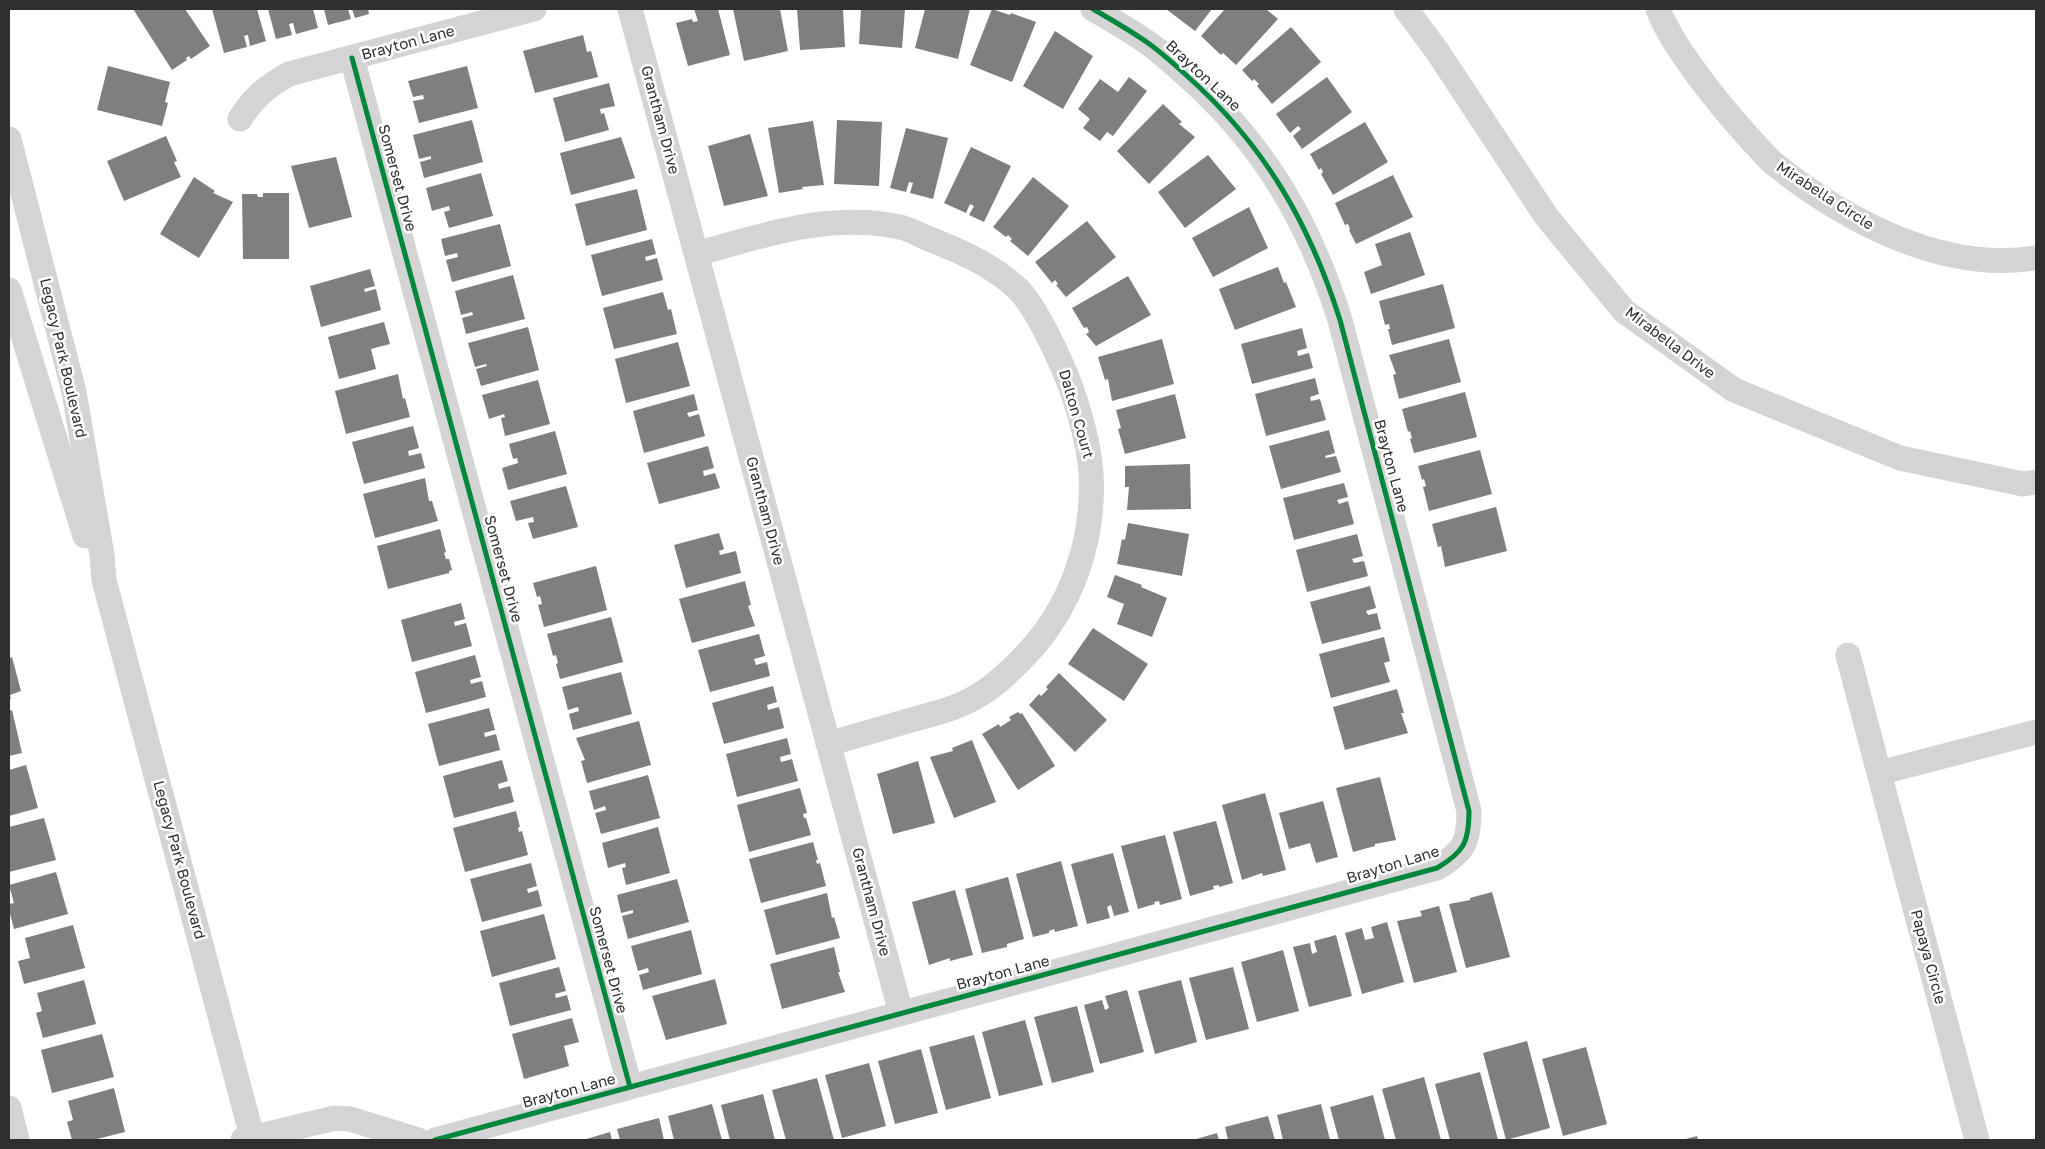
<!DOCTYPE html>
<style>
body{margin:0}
#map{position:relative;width:2045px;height:1149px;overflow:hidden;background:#fff;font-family:"Golos Text",sans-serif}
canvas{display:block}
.frame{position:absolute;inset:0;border:10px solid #2f2f2f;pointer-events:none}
</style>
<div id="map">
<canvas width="2045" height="1149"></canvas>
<div class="frame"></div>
</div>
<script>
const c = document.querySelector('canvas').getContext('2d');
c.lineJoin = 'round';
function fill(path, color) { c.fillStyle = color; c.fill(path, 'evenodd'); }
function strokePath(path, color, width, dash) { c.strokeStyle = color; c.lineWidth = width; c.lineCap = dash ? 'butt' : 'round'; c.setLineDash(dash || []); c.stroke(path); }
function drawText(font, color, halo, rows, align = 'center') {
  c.font = font + ' "Golos Text",sans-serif'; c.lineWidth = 5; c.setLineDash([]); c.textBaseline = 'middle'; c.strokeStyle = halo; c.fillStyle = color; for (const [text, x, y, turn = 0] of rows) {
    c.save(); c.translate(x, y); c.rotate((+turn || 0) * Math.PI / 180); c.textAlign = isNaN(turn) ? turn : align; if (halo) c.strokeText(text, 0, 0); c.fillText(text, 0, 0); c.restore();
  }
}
fill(new Path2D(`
 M133,9H185L210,46L191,59L189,56L186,58L187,60L172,70Z
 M212,9H257L266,41L250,46L248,35L244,36L247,47L224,53Z
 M268,9H313L318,28L296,34L293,23L289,24L292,35L276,39Z
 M324,9H348L351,19L328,25Z
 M352,9H368L369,14L355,18Z
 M694,9H718L730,55L688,66L676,23L692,19L693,22L698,21Z
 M733,9H780L788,51L744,61Z
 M797,9H843L845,47L800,50Z
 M861,9H905L902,48L859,44Z
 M925,9H970L958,59L915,48Z
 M992,9L1010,15L1011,13L1036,22L1012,82L970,65Z
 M1166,9H1212L1195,31Z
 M1225,9H1266L1278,19L1236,65L1223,53L1221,55L1201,36Z
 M1291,27L1321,62L1272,104L1257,86L1259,84L1254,79L1252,81L1242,70Z
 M1055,31L1093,56L1063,109L1023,86Z
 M583,35L587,52L591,51L598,77L535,93L523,51Z
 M108,66L170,82L165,102L168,103L162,126L97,110Z
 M467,66L478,108L419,123L413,101L424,99L423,95L413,97L408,81Z
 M1129,77L1147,91L1113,136L1107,132L1100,141L1083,128L1090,119L1078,109L1100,79L1118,92Z
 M1327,77L1352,112L1302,149L1293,136L1301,129L1298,126L1290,133L1276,114Z
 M609,83L615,106L600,109L601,114L604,113L609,130L565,142L553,98Z
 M1163,104L1182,122L1179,124L1195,137L1149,184L1117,151Z
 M472,120L483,162L424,178L420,162L431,159V156L419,159L413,135Z
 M837,120L882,122L879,186L834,184Z
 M813,121L824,185L802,187L803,189L779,193L768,128Z
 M1365,122L1388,162L1333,195L1321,174L1323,172L1321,168L1319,170L1310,154Z
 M906,128L948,138L933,199L910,193L913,183L909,182L906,192L890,188Z
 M750,134L768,196L724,206L708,146Z
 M166,136L177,161L174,162L181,177L124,201L107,161Z
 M621,137L635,178L571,195L560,153Z
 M971,147L1011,166L984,222L969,215L974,206L970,204L966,213L944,203Z
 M1208,155L1236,189L1185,228L1158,192Z
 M336,157L352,217L309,228L291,166Z
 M481,173L493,216L449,228L444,212L450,210L449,206L432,211L426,188Z
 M1393,175L1413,217L1356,244L1349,230L1350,229L1348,224L1345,225L1335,203Z
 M194,177L215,191L213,193L233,202L199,258L160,234Z
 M1033,177L1069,206L1028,256L1010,241L1012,239L1008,235L1006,237L993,227Z
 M637,189L647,230L586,246L575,204Z
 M263,193H289V259H243L242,194H257L258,197H263Z
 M1249,207L1268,248L1213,277L1192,238Z
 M1087,221L1116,257L1066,297L1056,285L1058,284L1055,280L1052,283L1035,262Z
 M500,224L511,266L452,282L446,260L458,257L457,253L445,256L441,239Z
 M1410,232L1425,275L1371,294L1364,272L1382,265L1375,244Z
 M652,239L656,254L645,257L646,261L657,258L663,280L602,296L591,255Z
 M1278,267L1284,283L1286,282L1296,307L1235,330L1219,289Z
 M370,269L375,286L364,289L365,292L376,289L381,310L321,327L310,286Z
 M513,275L525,319L466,334L462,318L473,315L472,312L461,315L455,291Z
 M1128,276L1151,315L1096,346L1086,334L1089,332L1087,327L1084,328L1072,308Z
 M1443,284L1455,328L1392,345L1388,329H1390L1389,324L1385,325L1379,301Z
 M663,292L668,310L671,309L677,334L614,349L603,308Z
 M384,322L390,344L371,349L376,369L339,379L328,337Z
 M528,327L539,370L481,386L476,369L487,366L486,364L475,367L468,343Z
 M1302,328L1307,348L1297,351L1298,356L1309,353L1313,368L1252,384L1241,344Z
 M1162,339L1174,384L1112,401L1108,379L1105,380L1098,357Z
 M1449,339L1461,382L1399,399L1393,375L1396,374L1389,355Z
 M678,342L690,386L626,403L615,359Z
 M398,374L403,399L405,398L410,417L346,434L335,391Z
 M1315,378L1319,394L1310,397L1311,401L1320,399L1326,420L1266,436L1255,394Z
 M538,380L550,424L505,436L501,418L505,417L504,414L489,419L482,395Z
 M1465,392L1477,437L1414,453L1410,439L1412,438L1410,431L1408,432L1402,409Z
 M694,394L698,410L687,413L689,417L699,414L705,436L644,453L633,411Z
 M1175,394L1186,438L1125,454L1118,429L1121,428L1116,410Z
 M413,426L419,448L408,451L409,456L421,453L425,468L364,484L352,442Z
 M1329,430L1335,453L1325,456L1326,458L1336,456L1341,472L1281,489L1269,446Z
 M555,431L567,474L508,490L502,468L518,463L517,458L513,459L509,444Z
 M708,446L714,468L703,471L704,476L715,473L720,488L659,504L647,463Z
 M1480,450L1492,494L1429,511L1423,487L1426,486L1424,479L1422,480L1418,466Z
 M1190,464L1191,509L1127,510L1129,487H1125V466Z
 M425,478L429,501H432L438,521L375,538L363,494Z
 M1344,483L1348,497L1337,500L1339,504L1348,501L1354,524L1294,540L1283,498Z
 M566,486L578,527L533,539L528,523L534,522L533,517L516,521L510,501Z
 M1496,507L1507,551L1445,567L1441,546L1438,547L1432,524Z
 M1128,523L1189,534L1182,576L1117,564L1122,539L1125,540Z
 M440,529L446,552L444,553L446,559H449L452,570L449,571V573L388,589L377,546Z
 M719,533L724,549L719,551L720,555L736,551L741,573L686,588L674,545Z
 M1357,534L1363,556L1352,559L1354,563L1364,561L1368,576L1307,592L1296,550Z
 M596,566L607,610L544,627L538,605L542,604L540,596L537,597L533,583Z
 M1115,575L1142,585L1141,587L1167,598L1152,637L1117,624L1124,604L1107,597Z
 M745,581L751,605L748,606L755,626L692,643L679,599Z
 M1370,586L1376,608L1366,611L1368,615L1377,613L1381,629L1322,644L1310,602Z
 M461,603L465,619L454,622L455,626L466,623L472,646L412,662L401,620Z
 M611,617L623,662L560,679L556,664L558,663L556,655L553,656L547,634Z
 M1093,628L1148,664L1124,701L1068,664Z
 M759,634L765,656L754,659L756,665L767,662L770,676L710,692L698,650Z
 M1384,637L1390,661L1384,663L1390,682L1331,698L1319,654Z
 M475,655L481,677L470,680L471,684L482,681L486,697L426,713L415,672Z
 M12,657L21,691L10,695L11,699H9V658Z
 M621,672L632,714L573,730L569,714L579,711L578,707L568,710L562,687Z
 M1059,673L1107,720L1075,752L1029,705L1039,694L1041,696L1048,689L1046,687Z
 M773,686L777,702L767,705L768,710L779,707L784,728L724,744L712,703Z
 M1397,689L1404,713H1401L1408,733L1345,750L1333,707Z
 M489,708L495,730L484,733L485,737L496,734L500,750L439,766L428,724Z
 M12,710L22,753L9,756V711Z
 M1018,712L1020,714L1022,713L1055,766L1018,790L982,734L999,724L1000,727L1011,720L1009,717Z
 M639,721L651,765L587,783L581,761L585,760L576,738Z
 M787,738L791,754L780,757L781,762L792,759L798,781L737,797L726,754Z
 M972,740L996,802L954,818L930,757L953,751L952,748Z
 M502,760L508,781L498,784L499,789L510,786L514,802L454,818L443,776Z
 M918,761L935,823L893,834L877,774Z
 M26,765L38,808L9,816V770Z
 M648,775L660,818L601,834L595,813L606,810L605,806L594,810L589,791Z
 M1380,777L1396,840L1375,844V846L1353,852L1336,788Z
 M800,788L807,813L803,814L804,818H806L811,835L749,852L737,805Z
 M1265,793L1286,870L1263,876L1262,873L1242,880L1222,805Z
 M1323,801L1338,857L1316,863L1310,843L1289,849L1279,813Z
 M516,811L520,827H518L519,832L522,831L528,855L465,872L453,828Z
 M44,818L56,860L9,872V827Z
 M1216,821L1233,883L1219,887V885L1213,886L1214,889L1190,896L1173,832Z
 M658,827L670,873L626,885L622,868L626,867L625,863L608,868L602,843Z
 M1165,835L1182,899L1160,905L1159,901L1154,902L1155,904L1138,909L1121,846Z
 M813,842L818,860H816L817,864L820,863L826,886L761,903L749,859Z
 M1113,853L1129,912L1114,916L1111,905L1107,907L1110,918L1087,924L1071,864Z
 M1061,861L1078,926L1055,932L1054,929L1049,931V933L1033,937L1016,874Z
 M531,863L537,886L527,889L528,893L538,890L542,906L482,922L470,879Z
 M56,872L68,914L14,929L9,910V904L14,903L9,885Z
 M1008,877L1024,939L1007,944V947L982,953L965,889Z
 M677,879L689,922L628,939L622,916L633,913V910L621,913L617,895Z
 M955,890L973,955L950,961V958L929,965L912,902Z
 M1492,892L1510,957L1466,968L1449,904L1470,900V898Z
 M827,893L832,918L834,917L840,938L776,955L764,910Z
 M1439,906L1457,972L1414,983L1397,921L1422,916L1420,911Z
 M544,914L556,959L492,977L480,931Z
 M1387,922L1404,982L1362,994L1345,933L1362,928L1365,940L1374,938L1371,927Z
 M73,925L85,968L24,984L18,961L30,958L25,938Z
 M691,930L702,974L643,990L639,975L649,972L648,968L638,971L631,946Z
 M1336,935L1352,996L1309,1007L1293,947L1310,943L1312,954L1317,952L1314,941Z
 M834,947L840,972H838L845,992L782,1009L770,964Z
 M1283,950L1299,1011L1257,1022L1241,962Z
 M559,967L566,991L555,994L556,998L567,995L571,1010L510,1026L499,983Z
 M1233,967L1249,1029L1206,1040L1189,978Z
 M715,979L727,1024L666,1040L652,996Z
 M84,980L96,1024L43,1038L36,1013L42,1011L37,993Z
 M1181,980L1197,1042L1155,1054L1138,991Z
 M1127,990L1144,1052L1100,1064L1084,1005L1102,1000L1105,1010L1109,1008L1105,996Z
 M1077,1006L1094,1072L1052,1083L1034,1017Z
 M572,1018L579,1042L564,1046L569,1066L524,1079L512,1034Z
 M1025,1020L1043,1085L999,1096L982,1032Z
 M102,1034L114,1077L52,1093L41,1050Z
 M974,1035L991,1098L946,1110L929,1047Z
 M1527,1041L1550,1128L1506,1140L1483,1053Z
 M1586,1047L1607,1124L1563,1136L1542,1059Z
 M921,1049L938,1113L895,1124L878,1061Z
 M869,1063L886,1126L842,1138L825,1075Z
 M1480,1072L1498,1140H1450L1435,1084Z
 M1424,1077L1441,1140H1396L1382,1089Z
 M817,1078L834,1140H786L772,1090Z
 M114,1088L125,1132L93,1140H72L67,1122L73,1120L68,1101Z
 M763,1094L775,1140H730L721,1105Z
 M1373,1095L1385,1140H1339L1330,1107Z
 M712,1104L722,1140H674L668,1116Z
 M1321,1104L1330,1140H1283L1277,1115Z
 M1268,1116L1275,1140H1228L1225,1127Z
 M659,1118L664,1140H620L617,1129Z
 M610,1132L612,1140H583Z
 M1217,1133L1219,1140H1193Z
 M1697,1136L1698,1140H1682Z`), '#7f7f7f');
strokePath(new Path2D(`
 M630,9L901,1013
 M1406,9L1437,51L1546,216L1624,311L1734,390L1900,458L2023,484L2036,482
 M1658,9C1667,33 1684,56 1699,77C1716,100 1733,120 1752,141C1759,148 1765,156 1773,163C1844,220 1942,273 2036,258
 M352,58L630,1087
 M240,119C253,98 267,86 289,74L534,9
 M9,139L74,392L102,555L104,580L253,1140
 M696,254C764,235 829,212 900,227C909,229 918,234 927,238C960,251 993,265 1019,290C1034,306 1051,341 1060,361C1074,391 1089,440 1091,473C1095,541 1071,609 1023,658C1010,671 995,686 979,695C959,708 934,714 911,720C883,728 855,736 828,744
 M9,290L85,536
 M1848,655L1879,773
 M9,1108L17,1140
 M243,1140L335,1118L350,1119L418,1140
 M435,1140L1437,868C1464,852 1469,842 1469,811L1340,320C1309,222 1264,144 1186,75C1174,64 1162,53 1148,43C1131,31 1112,20 1093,9
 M1977,1140L1879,773L2036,732`), '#d4d4d4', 25);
strokePath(new Path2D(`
 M352,58L630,1087
 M435,1140L1437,868C1464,852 1469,842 1469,811L1340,320C1309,222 1264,144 1186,75C1174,64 1162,53 1148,43C1131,31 1112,20 1093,9`), '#00873e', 5);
drawText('15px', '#2f2f2f', '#fff', [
 ["Brayton Lane",408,43,-15],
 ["Brayton Lane",1203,76,43],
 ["Grantham Drive",660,120,75],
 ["Somerset Drive",397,178,75],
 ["Mirabella Circle",1825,196,33],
 ["Mirabella Drive",1670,343,37],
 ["Legacy Park Boulevard",63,358,77],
 ["Dalton Court",1076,414,74],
 ["Brayton Lane",1391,466,75],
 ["Grantham Drive",765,511,75],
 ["Somerset Drive",503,569,75],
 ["Legacy Park Boulevard",179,860,75],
 ["Brayton Lane",1393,865,-17],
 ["Grantham Drive",871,902,75],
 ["Papaya Circle",1928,957,75],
 ["Somerset Drive",608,960,75],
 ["Brayton Lane",1003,973,-15],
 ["Brayton Lane",569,1091,-15]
]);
</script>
